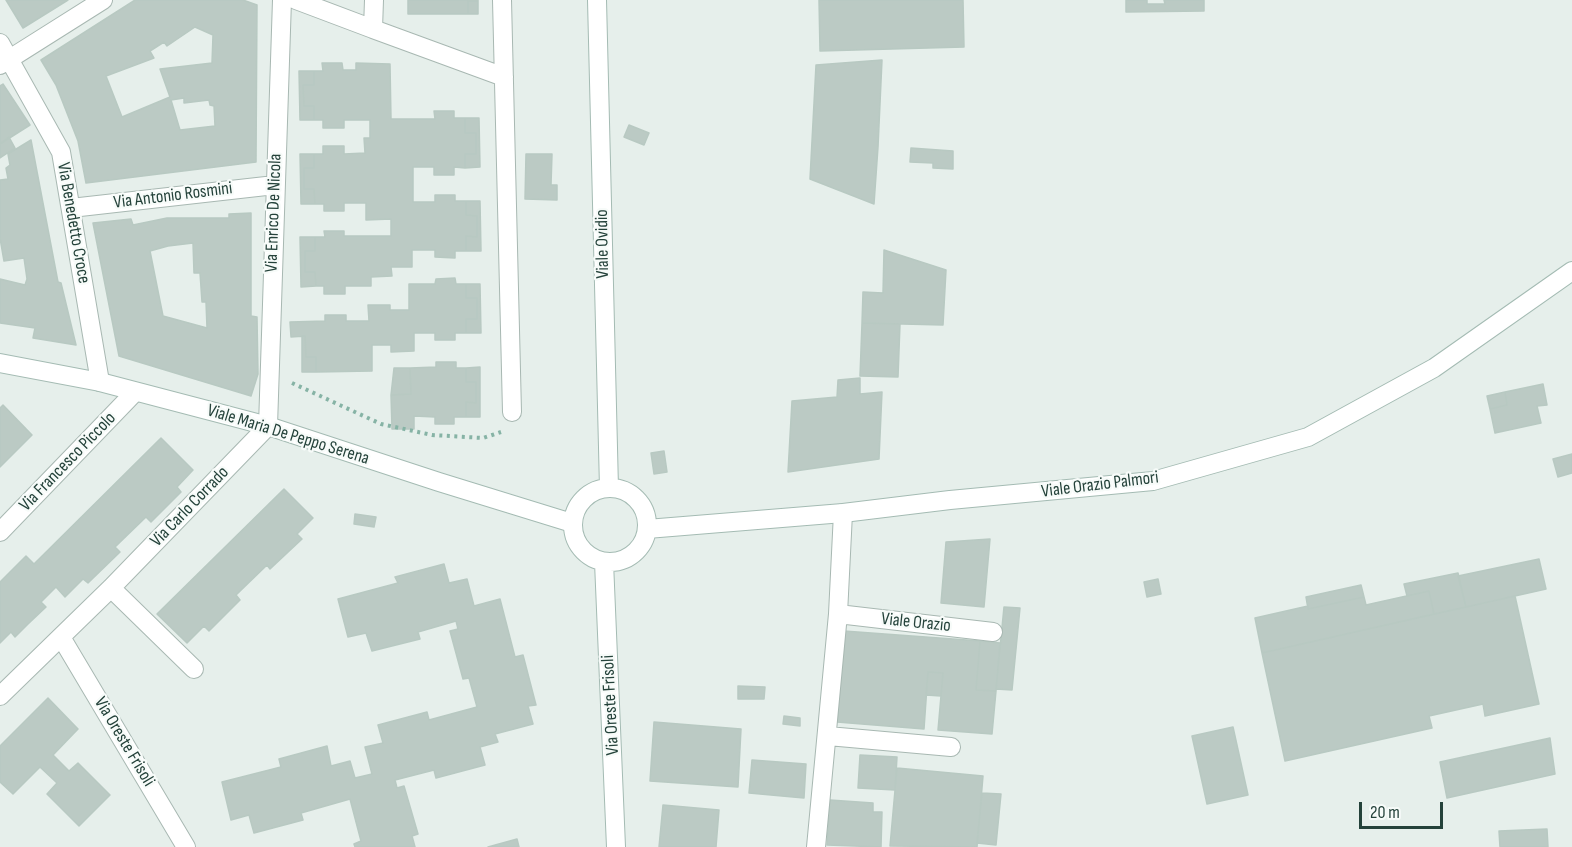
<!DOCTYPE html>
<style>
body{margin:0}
#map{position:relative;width:1572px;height:847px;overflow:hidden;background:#e6efeb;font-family:"Sofia Sans Condensed",sans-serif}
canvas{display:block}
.scale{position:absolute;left:1359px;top:802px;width:84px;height:27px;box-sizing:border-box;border:3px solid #24423a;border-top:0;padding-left:8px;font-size:18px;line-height:21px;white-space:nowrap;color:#24423a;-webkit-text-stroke:4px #f7fbf9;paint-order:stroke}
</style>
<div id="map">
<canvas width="1572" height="847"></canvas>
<div class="scale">20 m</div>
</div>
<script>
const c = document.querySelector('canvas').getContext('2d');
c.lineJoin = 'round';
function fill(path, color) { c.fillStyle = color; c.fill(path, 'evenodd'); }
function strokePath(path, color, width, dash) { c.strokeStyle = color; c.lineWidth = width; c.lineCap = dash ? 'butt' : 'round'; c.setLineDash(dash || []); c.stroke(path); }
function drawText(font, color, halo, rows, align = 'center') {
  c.font = font + ' "Sofia Sans Condensed",sans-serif'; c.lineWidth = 4.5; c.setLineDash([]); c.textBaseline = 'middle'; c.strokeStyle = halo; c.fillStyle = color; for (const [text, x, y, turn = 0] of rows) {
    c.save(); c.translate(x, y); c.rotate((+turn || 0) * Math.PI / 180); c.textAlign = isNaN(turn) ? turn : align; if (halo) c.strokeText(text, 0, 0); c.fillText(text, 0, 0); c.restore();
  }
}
const building = new Path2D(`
 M6,0H68L23,28Z
 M135,0H243L257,5L256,162L86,183L78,141L56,85L41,60ZM195,27L213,35L212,63L160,69L170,97L122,117L106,76L154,58L150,51L164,42L167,46ZM184,98V103L209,100L210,105L214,106L215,126L180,130L171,100Z
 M408,0H478V1H468V14H408Z
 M819,0H963L964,47L820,51Z
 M1126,0H1147V4H1165L1164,0H1204V11L1126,12Z
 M468,1H478V14H468Z
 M882,60L878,147L874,204L810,179L816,65Z
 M322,63H342L343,70H356V63L390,64L391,119H435L434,111H454V118H465V133H476V154H465V168L454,167V175H434V167H413V202H435V195H455V201H466V215L477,216V237L466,236V251H455V258L435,257V250H412V267H391L392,276L371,277V286H345V294H324V286H316L315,272H305V251H315V237H325L324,231H344V236H391V219L366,220V203H344V211H324V204H315L314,189H304V168H314V154H323V146H344V154L365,153L364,138H370V120H344V128H323V120H314V106H304L303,85H314V71H323Z
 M299,71H314V85H303L304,106H314V120H300Z
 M3,84L30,125L0,144V86Z
 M465,118H479L480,167L465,168V154H476V133H465Z
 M629,125L649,133L644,145L624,137Z
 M9,137L15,148L0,158V144Z
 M31,140L58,282L61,283L76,345L33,338L35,328L0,323V279L25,285L27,279L24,258L4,261L0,238V180L8,179L6,168L10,165L8,154Z
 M911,148L953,151V169L933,168V163L910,162Z
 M300,154H314V168H304V189H314L315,204H301Z
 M526,154H552L551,185H557V200L525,199Z
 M466,201H480L481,251H466V236L477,237V216L466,215Z
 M251,213V316L257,317L258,374L251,396L119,356L93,223L131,219L133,225L167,218H229V214ZM193,243L194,273H200L202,302H206L207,328L163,316L150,251L168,246Z
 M300,237H315V251H305V272H315L316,286L301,287Z
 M884,250L946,270L943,325L862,323L863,292L883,293Z
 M455,278L456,284H466V298H477V319H466V333H455V340H435V333H414V351L391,352V345H372V371L316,372V357H306L305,336L291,337L290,322L325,321V315H346V321H369L368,305H390V310H409V284H435L436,279Z
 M466,284H480L481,333H466V319H477V298H466Z
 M862,323L900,324L898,377L860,376Z
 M302,336H305L306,357H316V372H302Z
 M436,362H456V368H466V382H476V403L466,402V417H454V424H435V417L414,416V429H392L391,395L411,394L410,368L436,367Z
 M480,367V417H466V402L476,403V382H466V368Z
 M394,368H410L411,394L391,395Z
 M860,378V394L882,392L879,459L788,472L792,401L837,397L838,380Z
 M1543,384L1547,405L1537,406L1541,423L1495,433L1490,409L1507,405L1505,392Z
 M1505,392L1507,405L1490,409L1487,396Z
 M3,405L32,435L0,467V408Z
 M161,438L193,470L177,487L181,492L151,522L146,517L115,547L120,552L88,583L83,579L65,597L56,587L41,602L46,607L28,624L15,637L11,632L0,643V582L26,556L34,564Z
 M664,451L667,472L654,474L651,453Z
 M1572,454V473L1558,477L1553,459Z
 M284,489L313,518L297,534L302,539L270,569L267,565L236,595L240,600L209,631L204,626L187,643L157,614Z
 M355,514L376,517L374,527L354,524Z
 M990,539L984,607L941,603L946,542Z
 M1539,559L1546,589L1466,607L1458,576Z
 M444,564L449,583L467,579L474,606L500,599L515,657L523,655L536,705L528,706L533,724L495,734L498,742L480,747L485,765L436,778L434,770L395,780L397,788L404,786L418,834L412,836L415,847H355L354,844L361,841L350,799L301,813L303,820L254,833L249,815L231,820L222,782L281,767L279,759L327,746L331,766L350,761L355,778L372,774L365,747L383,743L378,725L427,712L429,720L477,707L469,678L463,679L450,631L458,629L456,621L418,632L420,639L372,651L366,633L348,637L338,599L398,583L395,577Z
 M1458,573L1466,607L1434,614L1429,591L1407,596L1404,584Z
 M1158,579L1161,594L1147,597L1144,582Z
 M1361,585L1364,597L1308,609L1306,597Z
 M1429,591L1434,614L1262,653L1255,618L1308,606V609L1364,597L1366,605Z
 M1515,596L1539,704L1485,716L1483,704L1429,716L1432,728L1285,761L1262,653Z
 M1004,607L1020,608L1012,690L996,689Z
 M844,631L980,641L976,690L996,691L992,734L938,730L943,673L928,672L924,729L837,722Z
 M980,641L1000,643L996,691L976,690Z
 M928,672L943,673L941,696L926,695Z
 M738,686L765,687L764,699H738Z
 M48,698L78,729L53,755L69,771L78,763L110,795L79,826L47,794L57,783L40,767L13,794L0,782V746Z
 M784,716L800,718V726L783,724Z
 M654,722L741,729L738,787L650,781Z
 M1233,727L1248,795L1207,804L1192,736Z
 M1550,738L1555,774L1447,798L1440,762Z
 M860,755L897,757L895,790L858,788Z
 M752,760L806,764L804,798L749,793Z
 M897,768L983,776L977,847L890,846Z
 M982,793L1001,794L996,845L977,843Z
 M830,800L873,803V812H882L881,847L827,845Z
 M663,805L719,810L716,847H659Z
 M1547,829L1548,847H1500L1499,831Z
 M517,839L519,847H488Z`);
fill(building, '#bbcac4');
strokePath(building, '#b8c9c2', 1.5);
const street = new Path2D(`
 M296,0L373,29L374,0
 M502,0L512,412
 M373,29L504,77
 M0,43L61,152L100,382
 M0,65L103,0
 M71,208L275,185
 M0,532L135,392
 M111,588L194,669
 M838,614L993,632
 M61,637L186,847
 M0,696L111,588L268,426L282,0
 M828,736L951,747
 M816,847L838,614L843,513`);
const secondary = new Path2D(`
 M597,0L609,488
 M0,363L100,382L268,426L439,482L572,523
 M573 525a37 37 0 1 1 74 0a37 37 0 1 1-74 0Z
 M647,529L843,513L950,500L1153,481L1308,437L1434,368L1572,271
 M604,562L616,847`);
strokePath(street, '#a8b8b2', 20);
strokePath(secondary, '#a4bbb3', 20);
strokePath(new Path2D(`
 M292,383L381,424L432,435L483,438L501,432`), '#86b3a5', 4, [3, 4.5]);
strokePath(street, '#fff', 18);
strokePath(secondary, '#fff', 18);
drawText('18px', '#24423a', '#f7fbf9', [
 ["Via Antonio Rosmini",173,196,-7],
 ["Via Enrico De Nicola",274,213,-88],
 ["Via Benedetto Croce",73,223,80],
 ["Viale Ovidio",603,244,-91],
 ["Viale Maria De Peppo Serena",288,435,17],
 ["Via Francesco Piccolo",68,462,-46],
 ["Viale Orazio Palmori",1100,485,-7],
 ["Via Carlo Corrado",190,507,-46],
 ["Viale Orazio",916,623,6],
 ["Via Oreste Frisoli",611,705,-93],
 ["Via Oreste Frisoli",124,742,59]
]);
</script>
